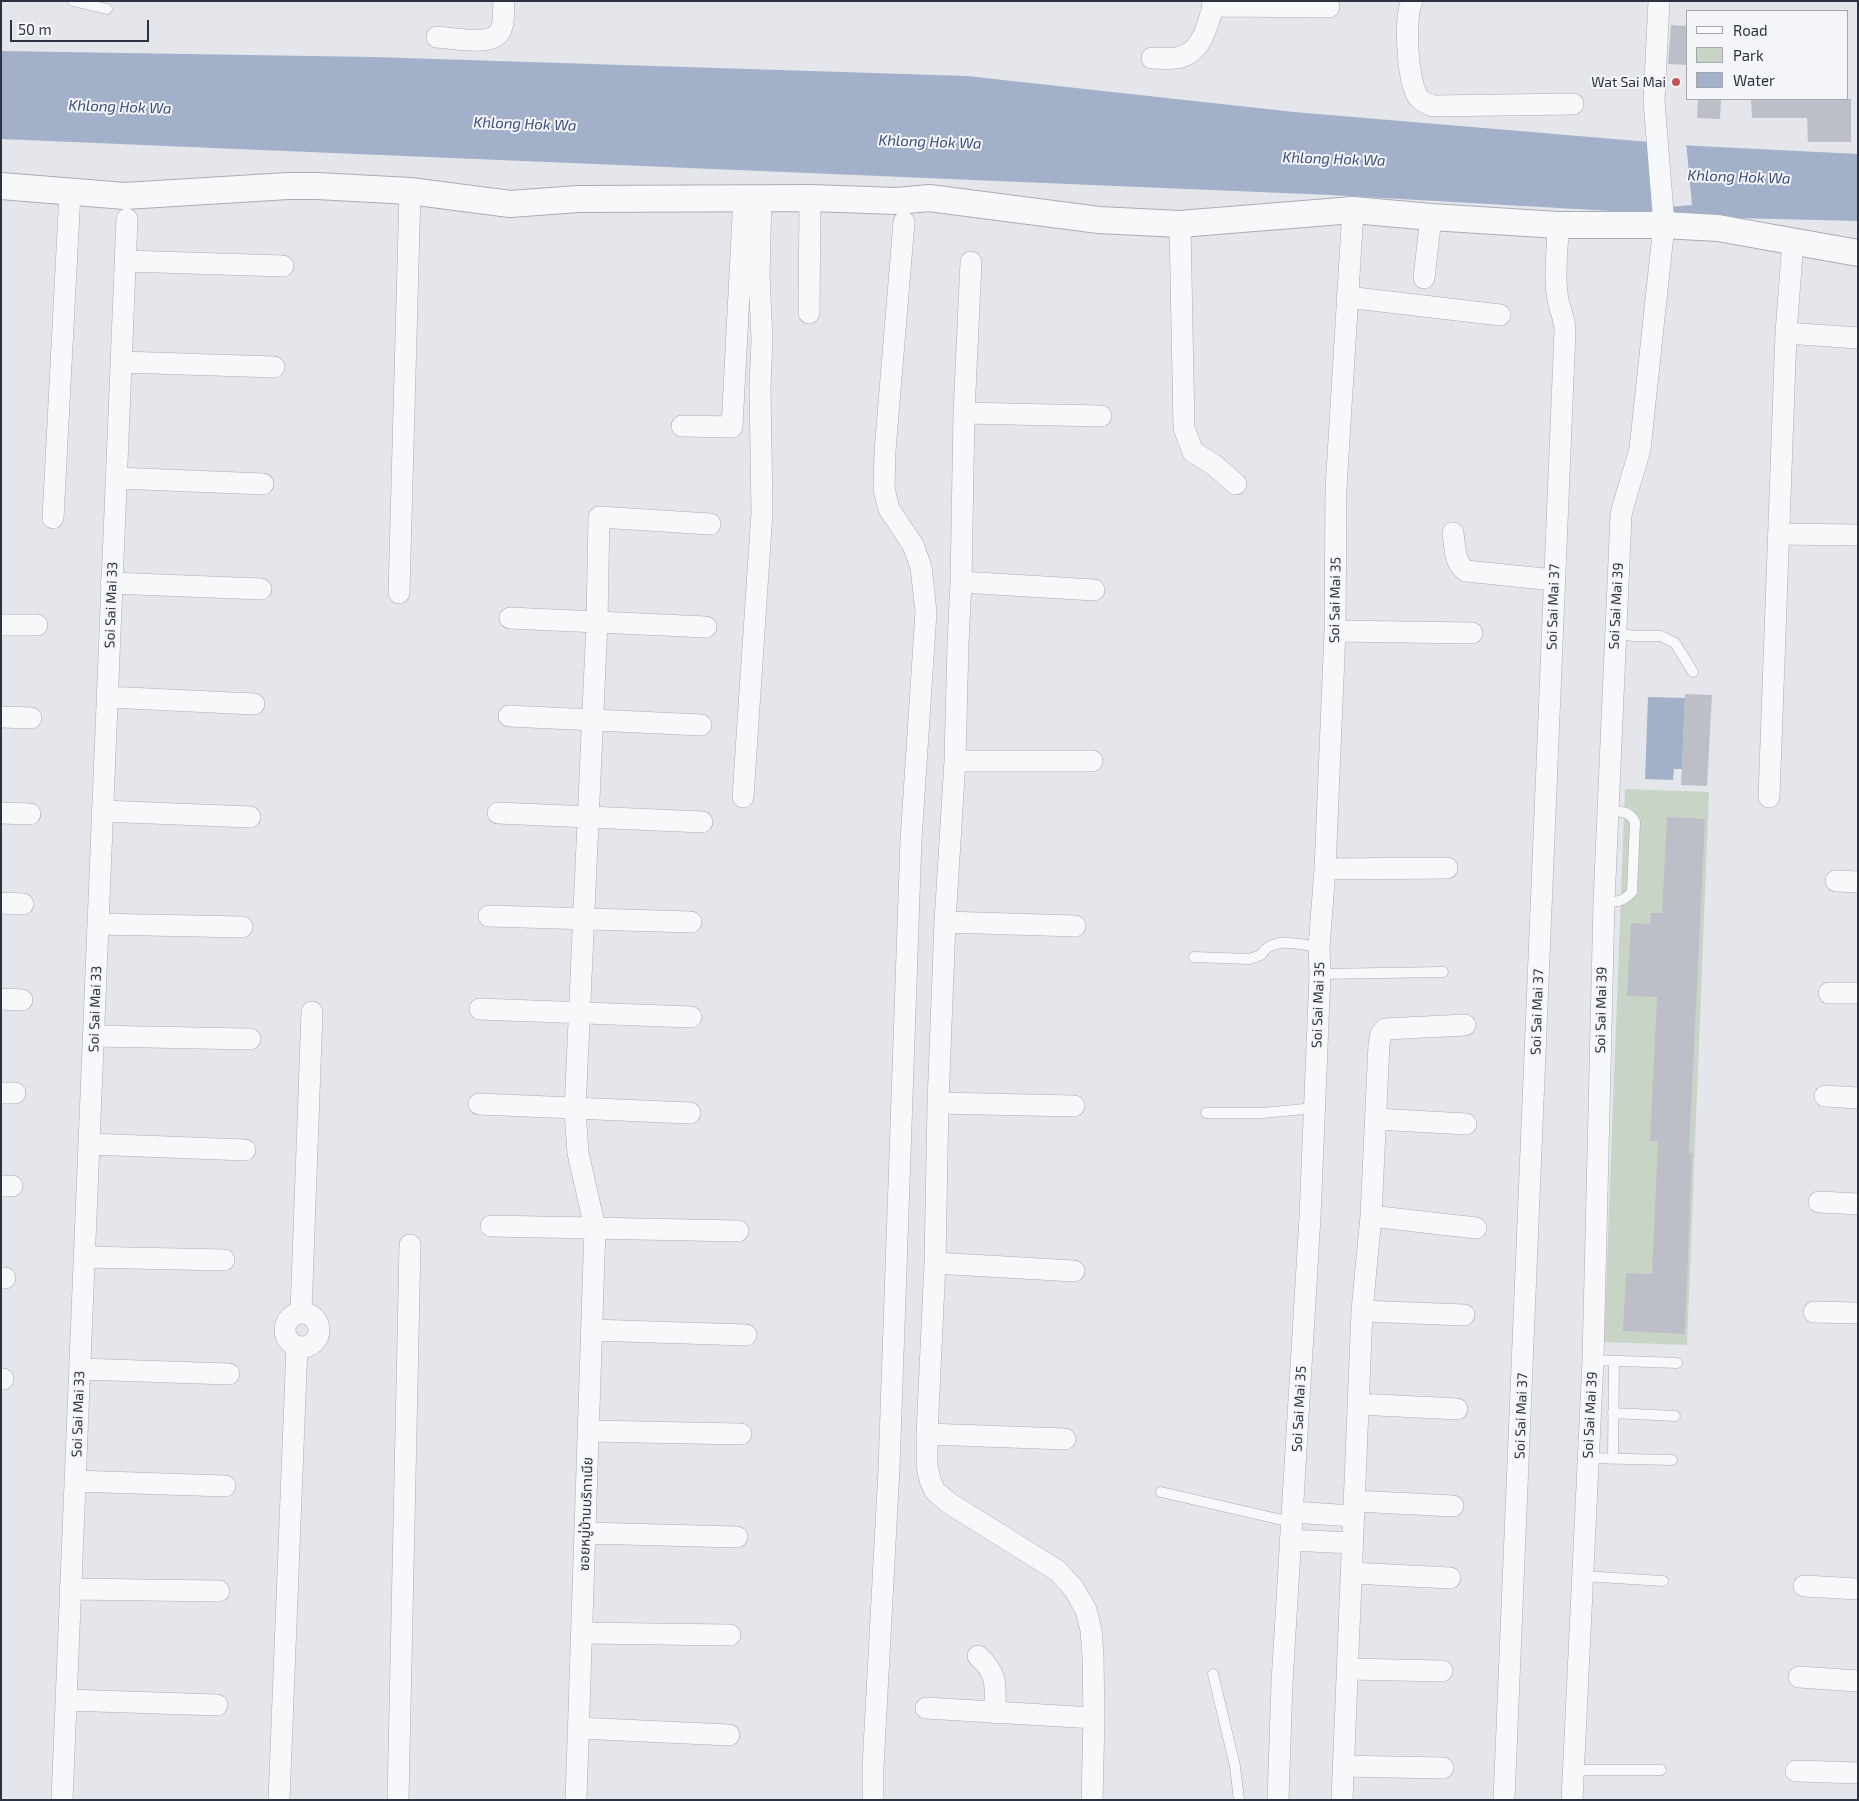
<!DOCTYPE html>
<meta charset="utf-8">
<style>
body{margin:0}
#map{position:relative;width:1859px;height:1801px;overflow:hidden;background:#e4e6eb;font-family:"Exo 2",sans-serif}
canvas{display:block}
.frame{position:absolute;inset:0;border:2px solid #2d3243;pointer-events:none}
.legend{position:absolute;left:1686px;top:10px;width:162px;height:90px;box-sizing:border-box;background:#f4f5f8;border:1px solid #a4a7b0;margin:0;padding:6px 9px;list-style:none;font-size:15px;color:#2d3243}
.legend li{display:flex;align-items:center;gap:10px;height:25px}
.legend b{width:25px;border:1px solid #a4a7b0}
.scale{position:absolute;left:10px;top:20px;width:139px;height:22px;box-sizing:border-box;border:2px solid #2d3243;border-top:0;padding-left:6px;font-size:15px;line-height:18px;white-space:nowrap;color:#2d3243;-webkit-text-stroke:4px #f4f5f8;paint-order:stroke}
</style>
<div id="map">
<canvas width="1859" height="1801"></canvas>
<div class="frame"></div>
<ul class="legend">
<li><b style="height:6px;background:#f7f8fa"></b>Road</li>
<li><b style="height:14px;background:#c8d5c6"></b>Park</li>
<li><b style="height:14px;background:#a2b0c9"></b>Water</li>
</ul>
<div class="scale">50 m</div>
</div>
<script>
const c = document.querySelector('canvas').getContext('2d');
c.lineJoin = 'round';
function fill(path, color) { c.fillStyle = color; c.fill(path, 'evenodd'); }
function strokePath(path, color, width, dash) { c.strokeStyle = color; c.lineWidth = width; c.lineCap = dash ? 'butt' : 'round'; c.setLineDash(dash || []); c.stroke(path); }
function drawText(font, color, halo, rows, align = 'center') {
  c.font = font + ' "Exo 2","Noto Sans Thai",sans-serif'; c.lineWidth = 4; c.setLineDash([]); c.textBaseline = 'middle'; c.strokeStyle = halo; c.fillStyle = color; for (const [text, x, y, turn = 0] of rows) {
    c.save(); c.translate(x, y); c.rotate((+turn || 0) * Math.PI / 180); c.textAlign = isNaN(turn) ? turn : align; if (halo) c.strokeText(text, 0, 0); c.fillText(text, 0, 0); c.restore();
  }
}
fill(new Path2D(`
 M1625,789L1709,792L1687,1345L1604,1342Z`), '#c8d5c6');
fill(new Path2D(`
 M1,51L373,57L967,76L1294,112L1697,146L1858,154V221L1735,218L1330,195L1,139Z
 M1648,697L1685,698L1682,769H1674L1673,780L1645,779Z`), '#a2b0c9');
fill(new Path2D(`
 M1661,140L1686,142L1692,205L1668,207Z`), '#e4e6eb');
fill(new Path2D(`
 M1671,25L1688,26V65L1668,64Z
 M1698,99H1721L1720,119L1697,118Z
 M1751,99H1851V142H1808L1807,118H1752Z
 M1685,694L1712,695L1707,786L1681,785Z
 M1667,817L1705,819L1689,1153H1692L1685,1334L1623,1331L1626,1273L1652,1274L1658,1141H1650L1657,997L1627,996L1631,923L1650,924L1651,913H1662Z`), '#bcbfc8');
const service = new Path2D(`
 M73,1L107,9
 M1614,633L1633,636H1661L1675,643L1693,672
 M1604,902C1617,902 1623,902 1632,892L1635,822C1630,811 1619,811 1608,811
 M1194,957L1249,959L1261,955C1272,935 1301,945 1319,947
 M1320,974L1443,972
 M1206,1113H1263L1315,1108
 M1593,1360L1677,1363
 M1613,1413L1675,1416
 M1588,1458L1672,1460
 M1613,1459L1614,1361
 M1161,1492L1291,1522
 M1583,1576L1663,1581
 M1213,1674L1235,1766L1239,1800
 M1574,1770H1661`);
const minor = new Path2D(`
 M1212,1L1221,6L1329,7
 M1412,1C1404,17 1407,84 1419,98C1422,102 1428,104 1433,106L1573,104
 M437,37C452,38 489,46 499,33C505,25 503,11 504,1
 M1152,58C1160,58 1168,59 1176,58C1203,54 1207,25 1214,4
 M1180,224L1184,428L1193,452L1214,465L1236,484
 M126,261L283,266
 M971,262L964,413L961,582L958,643L955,761L945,922L938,1103L935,1263L927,1434V1466L930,1480L935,1491L949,1503L1058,1571L1074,1589L1086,1610L1091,1630L1093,1656L1094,1718L1092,1800
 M1424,278L1431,217
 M1347,297L1500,315
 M809,313L810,198
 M1786,333L1858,338
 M122,362L274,367
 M964,413L1101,416
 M682,426L732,427L744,198
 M116,478L263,484
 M53,518L70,193
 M1453,533C1455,546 1454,563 1466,571L1554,580
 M1779,534L1858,535
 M961,582L1094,590
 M111,583L261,589
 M399,593L410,191
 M510,618L706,627
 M1,625H37
 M1335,631L1472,633
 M107,697L254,704
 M509,716L701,725
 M1,717L31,718
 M955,761H1092
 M743,797L762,512L760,387L762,339L759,276L761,198
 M1769,797L1786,333L1793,241
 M102,811L250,817
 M1,813L30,814
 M498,813L702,822
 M1325,869L1447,868
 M1836,881L1858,882
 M1,903L23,904
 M489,916L691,922
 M945,922L1075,926
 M98,924L242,927
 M1829,993H1858
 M1,999L22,1000
 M480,1009L691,1017
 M94,1036L250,1039
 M1,1093H15
 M1825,1096L1858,1098
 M938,1103L1074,1106
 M479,1104L690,1113
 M1376,1119L1466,1124
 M89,1144L245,1150
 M1,1186H12
 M1819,1202L1858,1204
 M1371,1216L1476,1228
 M491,1226L738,1231
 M84,1257L224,1260
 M935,1263L1074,1271
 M1,1278H5
 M1362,1311L1464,1315
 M301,1312L312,1012
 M1814,1312L1858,1313
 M285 1330a17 17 0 1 1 34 0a17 17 0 1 1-34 0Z
 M592,1330L746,1335
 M80,1369L229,1374
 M1,1379H3
 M1358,1404L1457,1409
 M589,1431L741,1434
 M927,1434L1065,1439
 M75,1481L225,1486
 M1354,1501L1453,1506
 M1292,1512L1353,1516
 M585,1533L737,1537
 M1290,1540L1351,1543
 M1352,1573L1450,1578
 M1804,1586L1858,1589
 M70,1589L219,1591
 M582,1633L730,1635
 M978,1656C999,1675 995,1686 995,1713
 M1348,1669L1442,1671
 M1799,1677L1858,1681
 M66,1700L217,1705
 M926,1708L1094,1718
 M578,1728L729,1735
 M1343,1766L1443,1768
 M1796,1771L1858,1773
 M62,1800L127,219
 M279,1800L297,1346
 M398,1800L410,1245
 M576,1800L595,1228L578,1153L575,1111L597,622L599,517L710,524
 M873,1800V1767L889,1469L911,840L926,612L921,567L913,545L889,509L884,489L885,451L904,222
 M1278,1800L1282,1683L1310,1217L1320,974L1319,947L1325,869L1335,631L1336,489L1353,210
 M1342,1800L1362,1311L1371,1216L1379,1044L1381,1034L1385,1029L1465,1025
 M1504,1800L1565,331C1565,317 1558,307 1557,293C1554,271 1558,247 1558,225
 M1572,1800L1593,1360L1604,902L1621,515C1626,493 1634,472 1640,449L1664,225L1654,101L1659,1`);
const tertiary = new Path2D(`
 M1,186L125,196L288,186H317L410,191L510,204L578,199L810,198L897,201L929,198L1099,220L1180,224L1353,210L1431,217L1558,225H1664L1718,228L1858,253`);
strokePath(service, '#a9acb5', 11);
strokePath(minor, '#a9acb5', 22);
strokePath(tertiary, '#a9acb5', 28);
strokePath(service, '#f7f8fa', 10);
strokePath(minor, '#f7f8fa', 21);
strokePath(tertiary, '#f7f8fa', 26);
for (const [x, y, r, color] of [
 [1676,82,5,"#c75256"]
]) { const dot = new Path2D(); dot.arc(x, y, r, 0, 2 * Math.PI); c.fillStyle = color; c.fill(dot); strokePath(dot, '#f4f5f8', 2); }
drawText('14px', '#2d3243', '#f4f5f8', [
 ["Wat Sai Mai",1666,82]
], 'right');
drawText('14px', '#2d3243', '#f4f5f8', [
 ["Soi Sai Mai 35",1335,600,-89],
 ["Soi Sai Mai 33",111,605,-88],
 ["Soi Sai Mai 39",1616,606,-87],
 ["Soi Sai Mai 37",1553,607,-88],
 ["Soi Sai Mai 35",1318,1005,-88],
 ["Soi Sai Mai 33",95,1009,-88],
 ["Soi Sai Mai 39",1601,1010,-89],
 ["Soi Sai Mai 37",1537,1012,-88],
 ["Soi Sai Mai 35",1299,1409,-87],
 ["Soi Sai Mai 33",78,1414,-88],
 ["Soi Sai Mai 39",1590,1415,-87],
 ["Soi Sai Mai 37",1521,1416,-88],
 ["ซอยหมู่บ้านบริทาเนีย",586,1514,-88]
]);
drawText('italic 15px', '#394d75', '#f4f5f8', [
 ["Khlong Hok Wa",120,107,2],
 ["Khlong Hok Wa",525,124,2],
 ["Khlong Hok Wa",930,142,2],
 ["Khlong Hok Wa",1334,159,2],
 ["Khlong Hok Wa",1739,177,2]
]);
</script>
